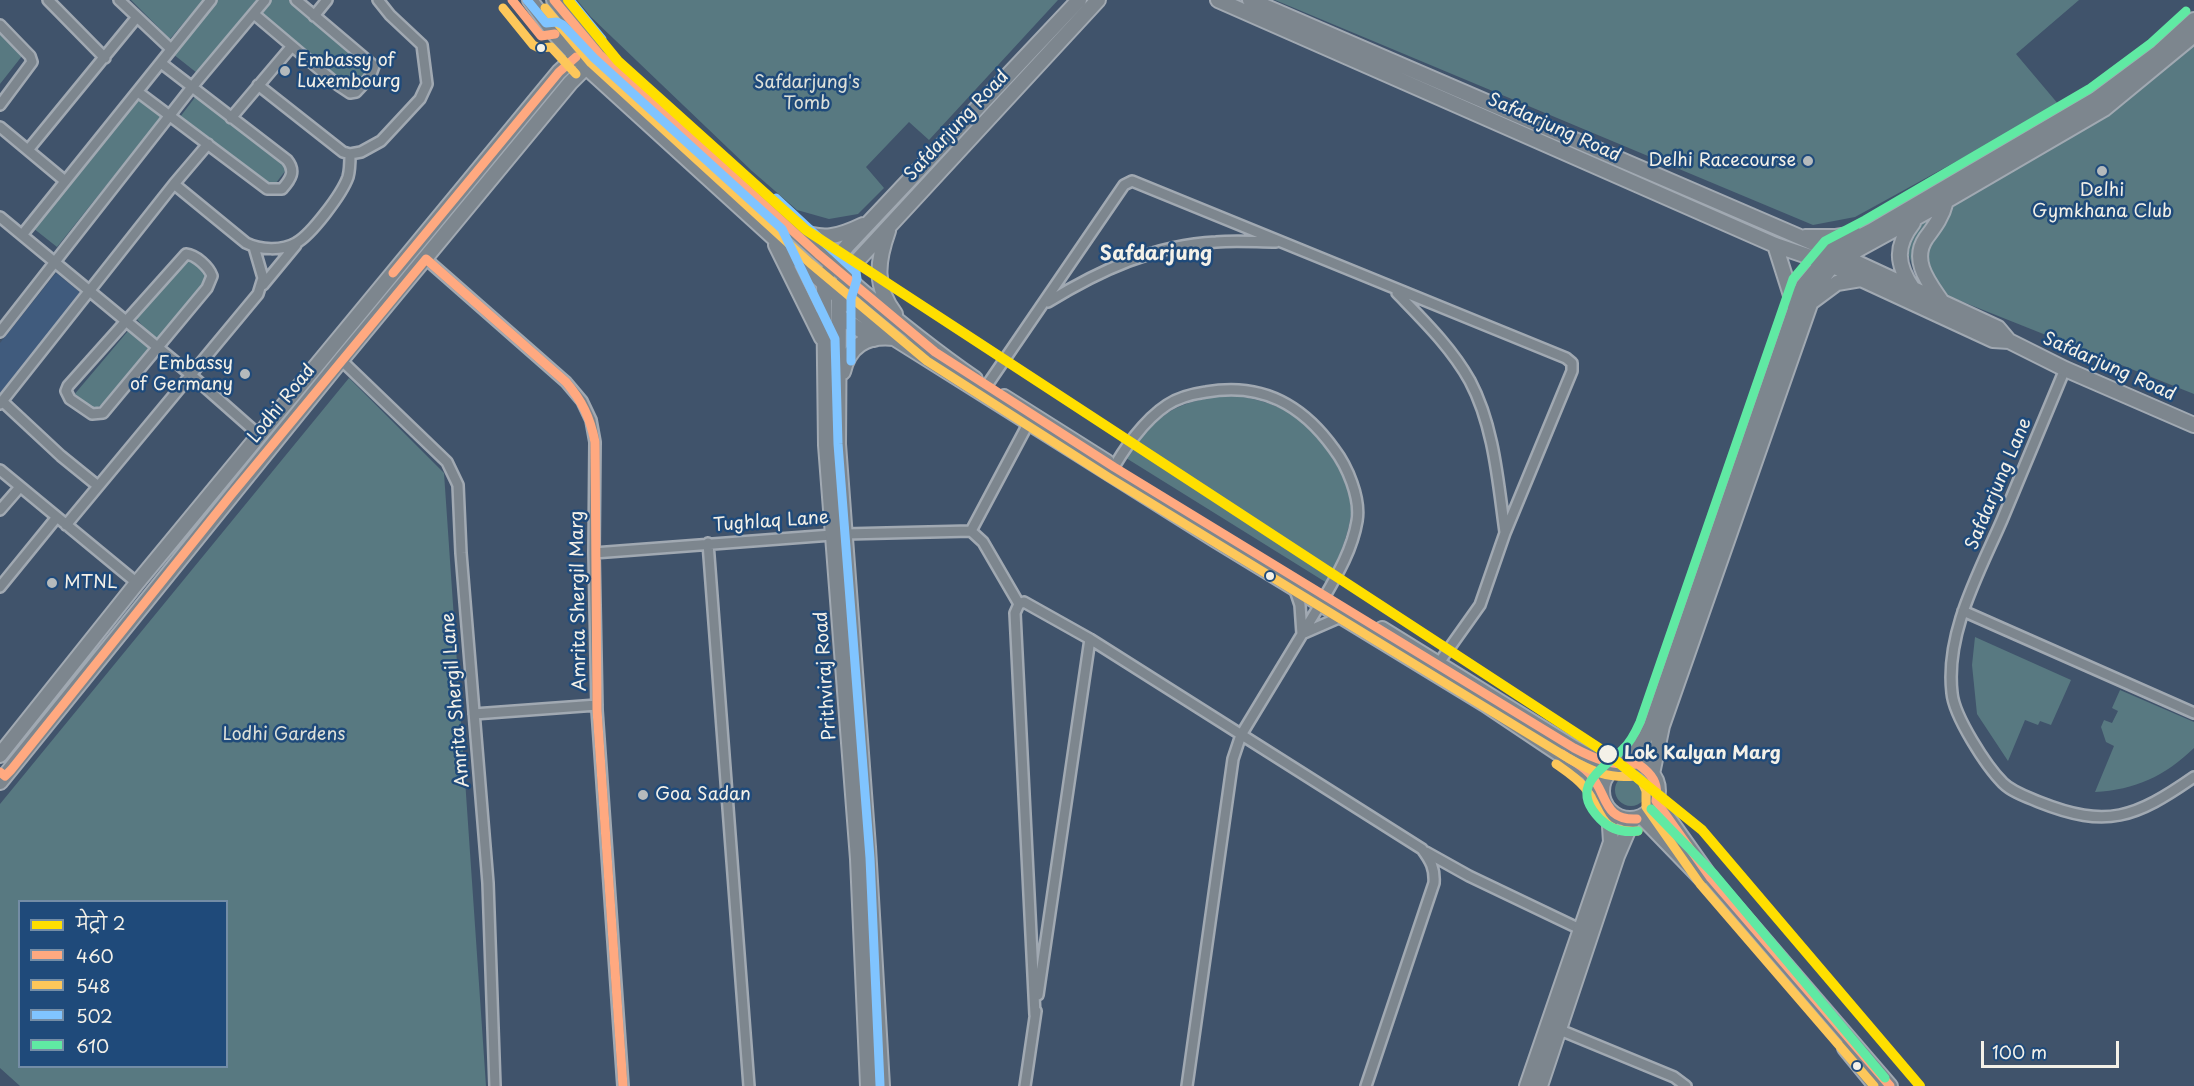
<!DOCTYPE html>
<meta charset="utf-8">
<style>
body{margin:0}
#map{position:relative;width:2194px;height:1086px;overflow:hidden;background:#40536b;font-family:"Playpen Sans","Playpen Sans Deva",sans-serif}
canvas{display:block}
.legend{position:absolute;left:18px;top:900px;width:210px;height:168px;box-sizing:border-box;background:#1f4a7a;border:2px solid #748da6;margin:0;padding:8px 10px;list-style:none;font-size:18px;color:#f4f1e8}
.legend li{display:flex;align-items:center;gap:12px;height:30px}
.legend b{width:30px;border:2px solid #748da6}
.scale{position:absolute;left:1981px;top:1041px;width:138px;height:27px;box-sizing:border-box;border:3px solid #f4f1e8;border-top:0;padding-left:8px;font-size:18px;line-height:21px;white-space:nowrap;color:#f4f1e8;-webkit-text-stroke:4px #1f4a7a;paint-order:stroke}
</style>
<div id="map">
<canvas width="2194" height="1086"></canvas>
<ul class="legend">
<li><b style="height:8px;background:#ffdf00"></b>मेट्रो 2</li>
<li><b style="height:8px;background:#ffa980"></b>460</li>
<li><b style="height:8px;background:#fdc75a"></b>548</li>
<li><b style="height:8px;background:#80c4ff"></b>502</li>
<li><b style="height:8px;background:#60e9a3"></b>610</li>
</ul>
<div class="scale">100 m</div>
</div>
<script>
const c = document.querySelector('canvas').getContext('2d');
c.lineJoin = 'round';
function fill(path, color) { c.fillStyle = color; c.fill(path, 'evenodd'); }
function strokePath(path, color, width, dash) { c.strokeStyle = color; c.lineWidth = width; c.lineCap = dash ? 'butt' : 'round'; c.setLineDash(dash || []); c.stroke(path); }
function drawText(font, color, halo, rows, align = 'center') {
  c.font = font + ' "Playpen Sans",sans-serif'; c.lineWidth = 5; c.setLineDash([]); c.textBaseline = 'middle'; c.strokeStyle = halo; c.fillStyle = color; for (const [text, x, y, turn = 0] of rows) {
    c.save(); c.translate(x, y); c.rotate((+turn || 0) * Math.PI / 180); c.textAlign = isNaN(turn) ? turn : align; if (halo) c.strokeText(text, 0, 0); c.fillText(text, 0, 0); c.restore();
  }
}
fill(new Path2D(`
 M56,273L81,293L0,393V343Z`), '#405b7d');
fill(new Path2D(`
 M131,0H203L170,39Z
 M217,0H256L197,73L173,54Z
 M271,0H291L366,60L370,65C367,75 361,84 351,90L258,14Z
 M577,0H1058L929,140L909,122L866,167L884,188L858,214L829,219L797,210L752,171L591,17Z
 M1275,0H2079L2016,54L2059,105L1855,217L1813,225Z
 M0,33L22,56L0,84Z
 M2194,44V394L1938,292L1915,273L1907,250L1919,223L2102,119Z
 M196,96L278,158L286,170L272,188L180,117Z
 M137,97L161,117L57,247L33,228Z
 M187,261L200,266L208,279L157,341L153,339L136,318L180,265Z
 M128,331H132L149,347L146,355L111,397L93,411L73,396Z
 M349,378L444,473L486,1086H20L0,1068V804ZM20,902H226V1066H20Z
 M1230,395C1252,398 1272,402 1291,414C1318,431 1354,481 1351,514C1348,538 1337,561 1327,583L1126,458C1160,413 1172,402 1230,395Z
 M1975,637L2071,680L2051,725L2040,721L2038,725L2025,720L2008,761L1977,714L1972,665Z
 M2120,690L2194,722V748C2165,776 2135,790 2095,792L2114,746L2106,742L2101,727L2104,720L2112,723L2118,711L2112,708Z
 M1615 790a16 16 0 1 1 32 0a16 16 0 1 1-32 0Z`), '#587981');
const minor = new Path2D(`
 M48,0L105,58
 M119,0L171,49
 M254,14L338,85L350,93L356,92L370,77L374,66L296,0
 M314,16L327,0
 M0,25L30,56L32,62L0,105
 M258,85L343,152L350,154L361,152L381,141L420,99L427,84L422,45L390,15L378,0
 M138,92L267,189H282C291,179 296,171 287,160L161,63
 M231,118L292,46
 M0,127L65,181
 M28,150L137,17
 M174,184L208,144
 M0,217L190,374L259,435
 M22,235L211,0
 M186,254C196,255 209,267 212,276L207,288L103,413L92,414L70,399L66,391L68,386Z
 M426,259L566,382L582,401L591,420L595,442L594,553L597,710L623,1086
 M263,285L296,245
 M1397,293C1423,320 1451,347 1470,381C1494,426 1498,482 1505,532
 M1048,302C1100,270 1155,245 1216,242C1236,240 1257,242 1276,242
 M0,332L192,87L265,0
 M341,360L447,462L458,485L461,553L488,883L495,1086
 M2065,369C2044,419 2023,469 2002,520C1979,573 1945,633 1952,693C1954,716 1986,766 2003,783C2012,792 2027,797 2039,802C2107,829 2135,818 2194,777
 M981,394L1124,185L1132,181L1566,358L1572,363V371L1505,533L1480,605L1436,667
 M2,401L61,456L98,486
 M0,404L174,184L246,243C260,250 282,251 296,243C311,235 342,194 348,177C350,170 350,163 350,154
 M0,470L137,583
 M1110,474C1123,450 1144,420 1167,405C1179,397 1192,394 1206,392C1261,382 1302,404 1334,449C1347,466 1361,498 1357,521C1352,551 1336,577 1321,603C1294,647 1268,691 1241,735L1233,759L1187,1086
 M0,510L20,487
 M66,525L258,294L263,278L254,247
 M971,531L1028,424
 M708,543L749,1086
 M594,553L845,534L971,531L983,542L1019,604
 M0,587L57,517
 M1294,587L1300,605L1302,634
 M1963,611L2194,713
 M1304,633L1343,616
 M474,714L597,705
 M1426,852L1469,876L1582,930
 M1038,995L1090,639
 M1035,1015L1015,613L1019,604L1024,602L1090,639L1422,849C1431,861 1435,869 1434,883L1366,1086
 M1560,1030L1674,1077L1686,1086
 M1025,1086L1036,1011`);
const secondary = new Path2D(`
 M530,0L555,34L586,67L839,297L894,338L1214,539L1485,704L1588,773L1601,791
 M554,0C603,62 664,112 722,165C804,240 884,316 975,379
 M1218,0L1775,245L1822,261L1993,340L2009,341
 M1250,0L1823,247L1998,328L2009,341L2065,369L2194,425
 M797,230C823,241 838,237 863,225
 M888,231C877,262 874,286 895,314
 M1805,237H1836L1855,234
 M776,245L822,338
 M1775,245L1795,308
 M1913,289C1896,264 1895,246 1913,223
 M1942,302C1930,284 1910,261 1926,238C1935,226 1942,217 1946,201
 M1810,303L1837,283L1861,279
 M839,316L874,339
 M843,372C849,346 866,335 894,338
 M1004,397L1107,462
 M1382,629L1574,748L1600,762L1617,766
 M0,755L137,583L559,72L582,51
 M1602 791a28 28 0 1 1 56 0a28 28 0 1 1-56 0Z
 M1625,764L1645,738L1651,726L1803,286L1832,251L1871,231L2096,99L2159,52L2194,20
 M1652,774L1662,726L1816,287L1831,267L1844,257L1946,201L2104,109L2194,35
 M0,782L341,360L570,83L591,62
 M1656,801L1710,877L1890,1086
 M1642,817L1701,878
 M1845,1048L1876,1086
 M868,1086L858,859L826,445L824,282L831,265L848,245L1079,0
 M882,1086L868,847L838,444L839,297L845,277L857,261L1098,0
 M1527,1086L1611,842L1609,811
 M1540,1086L1617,856L1633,819`);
strokePath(minor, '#a1a9b2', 14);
strokePath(secondary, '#a1a9b2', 18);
strokePath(minor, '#7d868e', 9);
strokePath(secondary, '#7d868e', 14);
strokePath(new Path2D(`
 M512,0L541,36L555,34
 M554,0L599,54L818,254L935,352L1114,467L1574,748C1597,760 1612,766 1638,764C1652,774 1659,783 1656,801L1710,877L1890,1086
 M393,273L559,72L576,57
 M1562,754C1571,760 1582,765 1589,773C1608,793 1602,821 1637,819
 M0,772L5,776L11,770L231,495L426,259L566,382C582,401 590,417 595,442L597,710L623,1086`), '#ffa980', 9);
strokePath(new Path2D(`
 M503,8L533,45L539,48L551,47L576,74
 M545,8L591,63L810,263L927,361L1108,477L1568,758C1591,771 1608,779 1635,776L1642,782L1646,791V807L1700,884L1874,1086
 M1556,764C1566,771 1577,778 1585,788C1604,813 1597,833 1638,831`), '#fdc75a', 9);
strokePath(new Path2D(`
 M527,0L546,23L557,22L563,25L594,58L782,229L835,339L838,444L870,858L880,1085
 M570,0L602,39
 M776,198L856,272L857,279L851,299V361`), '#80c4ff', 9);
strokePath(new Path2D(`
 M1651,809L1714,874L1885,1078
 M1638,831C1624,833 1611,830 1600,819C1567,786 1604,769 1623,749C1631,742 1636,731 1640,722L1793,279L1825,241L1865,220L2089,89L2151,43L2186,11`), '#60e9a3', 9);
strokePath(new Path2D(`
 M568,0L618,61L806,230L1608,754L1702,830L1920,1086`), '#ffdf00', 10);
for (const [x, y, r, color] of [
 [541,48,5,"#f4f1e8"],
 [285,71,6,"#b5babc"],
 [1808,161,6,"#b5babc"],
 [2102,171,6,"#b5babc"],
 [245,374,6,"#b5babc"],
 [1270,576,5,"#f4f1e8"],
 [52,583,6,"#b5babc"],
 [1608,754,10,"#f4f1e8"],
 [643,795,6,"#b5babc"],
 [1857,1066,5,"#f4f1e8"]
]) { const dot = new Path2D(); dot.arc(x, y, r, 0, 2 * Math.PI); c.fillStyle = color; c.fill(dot); strokePath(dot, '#1f4a7a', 2); }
drawText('18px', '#f4f1e8', '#1f4a7a', [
 ["Embassy of",297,61],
 ["Luxembourg",297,82],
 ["Delhi Racecourse",1796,161,"right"],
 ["Delhi",2102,191,"center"],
 ["Gymkhana Club",2102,212,"center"],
 ["Embassy",233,364,"right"],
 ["of Germany",233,385,"right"],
 ["MTNL",64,583],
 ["Goa Sadan",655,795]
], 'left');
drawText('18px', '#dde0d9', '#1f4a7a', [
 ["Safdarjung's",807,83],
 ["Tomb",807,104],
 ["Lodhi Gardens",284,735]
]);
drawText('18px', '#f4f1e8', '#1f4a7a', [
 ["Safdarjung Road",957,126,-47],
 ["Safdarjung Road",1554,128,24],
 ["Safdarjung Road",2109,367,24],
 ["Lodhi Road",282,404,-51],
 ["Safdarjung Lane",1999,484,-67],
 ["Tughlaq Lane",771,522,-4],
 ["Amrita Shergil Marg",579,601,-91],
 ["Prithviraj Road",826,676,-94],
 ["Amrita Shergil Lane",456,700,-95]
]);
drawText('bold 18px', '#f4f1e8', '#1f4a7a', [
 ["Lok Kalyan Marg",1624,754]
], 'left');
drawText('bold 20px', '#f4f1e8', '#1f4a7a', [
 ["Safdarjung",1156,254]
]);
</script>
